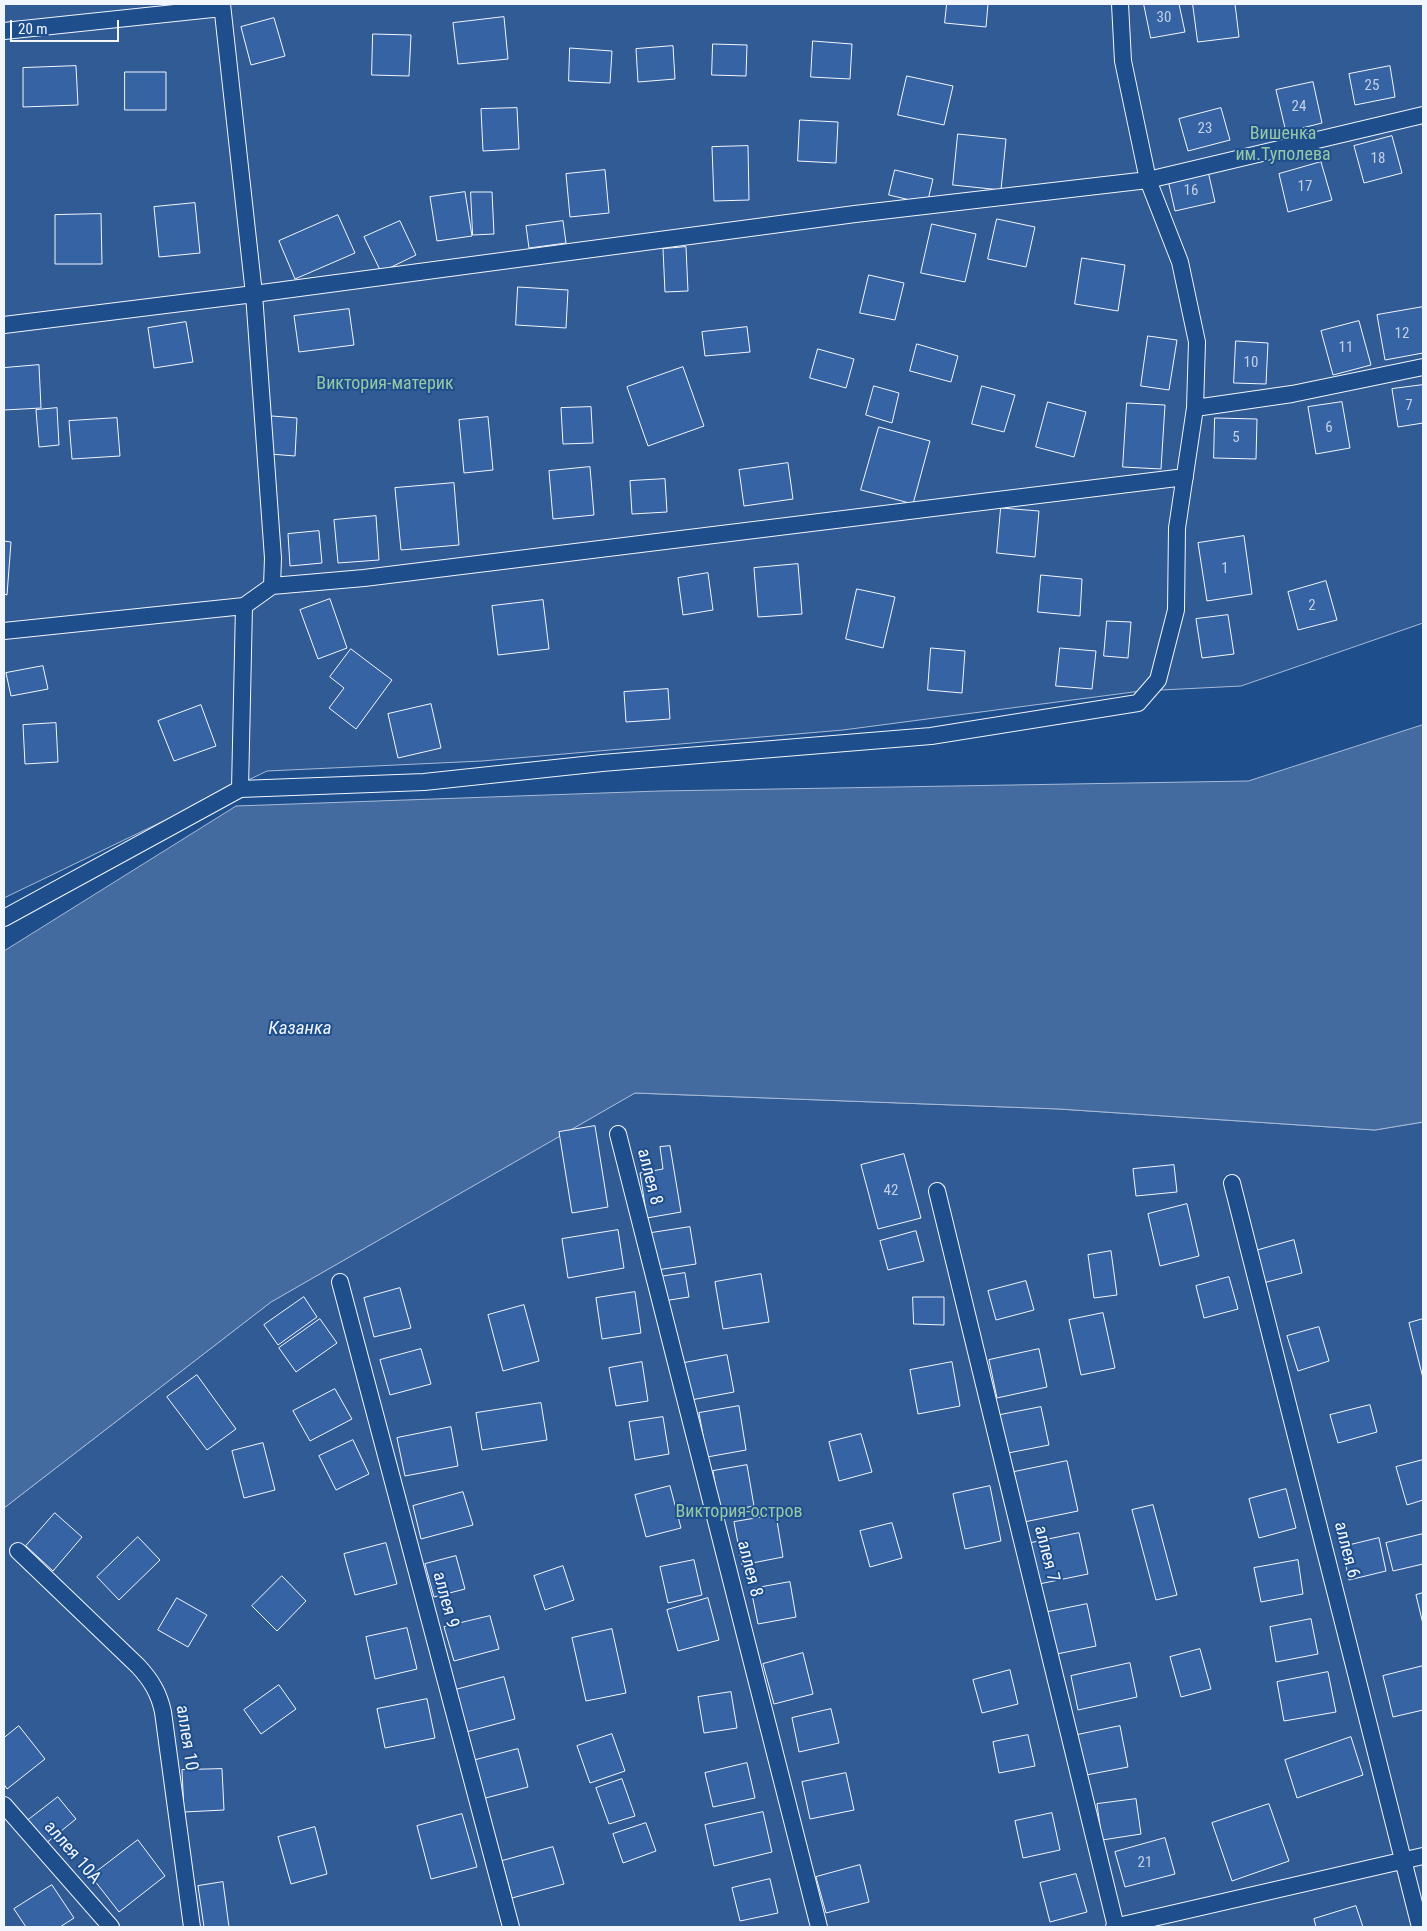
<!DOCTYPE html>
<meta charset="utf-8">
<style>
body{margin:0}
#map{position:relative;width:1427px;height:1931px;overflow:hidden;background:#1f4e8c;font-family:"Roboto Condensed",sans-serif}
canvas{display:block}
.frame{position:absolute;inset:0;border:5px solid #f2f6ff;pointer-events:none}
.scale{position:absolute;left:10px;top:20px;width:109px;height:22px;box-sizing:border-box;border:2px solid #f2f6ff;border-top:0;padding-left:6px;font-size:15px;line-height:18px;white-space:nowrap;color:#f2f6ff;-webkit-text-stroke:4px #1f4e8c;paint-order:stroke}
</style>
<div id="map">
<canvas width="1427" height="1931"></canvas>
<div class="frame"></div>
<div class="scale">20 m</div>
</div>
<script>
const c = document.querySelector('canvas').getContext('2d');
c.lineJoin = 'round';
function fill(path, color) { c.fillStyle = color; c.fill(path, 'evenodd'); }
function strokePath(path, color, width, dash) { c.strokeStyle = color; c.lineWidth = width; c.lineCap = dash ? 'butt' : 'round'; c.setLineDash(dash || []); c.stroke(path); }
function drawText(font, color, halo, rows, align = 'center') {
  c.font = font + ' "Roboto Condensed",sans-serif'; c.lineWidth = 4; c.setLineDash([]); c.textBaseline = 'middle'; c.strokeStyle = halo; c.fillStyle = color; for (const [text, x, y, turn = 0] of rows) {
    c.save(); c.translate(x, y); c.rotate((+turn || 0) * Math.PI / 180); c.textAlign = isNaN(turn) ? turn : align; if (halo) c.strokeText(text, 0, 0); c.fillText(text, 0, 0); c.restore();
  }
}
const built = new Path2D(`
 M4,4H1423V623L1241,686L1141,691L843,730L482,761L267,771L4,898Z
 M635,1093L1059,1109L1375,1130L1423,1122V1927H4V1508L271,1302Z`);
fill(built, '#305b95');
strokePath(built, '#a8bbd7', 1);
const water = new Path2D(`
 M1423,725V1122L1375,1130L1059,1109L635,1093L271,1302L4,1508V951L236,806L659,791L1248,781Z`);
fill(water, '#446ba0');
strokePath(water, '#a8bbd7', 1);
const building = new Path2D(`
 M947,4H988L986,27L945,23Z
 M1144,4H1179L1185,32L1151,38Z
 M1193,4H1235L1239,37L1198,42Z
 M504,17L508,59L458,64L453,23Z
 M274,18L285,56L251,65L241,27Z
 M373,34L411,35L409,76L372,75Z
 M813,41L852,44L850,79L811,77Z
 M713,44L747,45L746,76L712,75Z
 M673,46L675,79L638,82L636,49Z
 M570,48L612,51L610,83L569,81Z
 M76,66L78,105L23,107V68Z
 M1390,66L1395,97L1355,105L1349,74Z
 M125,72H166V110H125Z
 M907,76L953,86L944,125L898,115Z
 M1313,82L1322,123L1286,132L1276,90Z
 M517,108L519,149L483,151L481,109Z
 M1221,108L1230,140L1188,151L1179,119Z
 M800,120L838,122L836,163L798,161Z
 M958,134L1006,139L1001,190L953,185Z
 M1392,136L1402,173L1364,183L1354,146Z
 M748,146L749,200L714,201L712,147Z
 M1321,162L1332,200L1288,212L1279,174Z
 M605,170L609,213L570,217L566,174Z
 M895,170L933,179L927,204L889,195Z
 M1208,171L1215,202L1175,211L1168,180Z
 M465,192L472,236L437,241L430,197Z
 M471,192H492L494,234L473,235Z
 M195,203L200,253L159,257L154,207Z
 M101,214L102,264H55V215Z
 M338,215L355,253L295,279L279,241Z
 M997,219L1035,227L1026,267L988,259Z
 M400,221L416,255L381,272L364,237Z
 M563,221L566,243L529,248L526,226Z
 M932,224L976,234L965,282L921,273Z
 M686,247L688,291L665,292L663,249Z
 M1082,258L1125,265L1118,311L1075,304Z
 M869,275L904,283L895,320L860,313Z
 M518,287L568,290L566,328L516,325Z
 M1423,307V353L1385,360L1377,315Z
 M349,309L354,345L299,352L294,316Z
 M1359,321L1371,365L1333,375L1321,331Z
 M186,322L193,362L154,368L148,328Z
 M747,327L750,352L705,356L702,332Z
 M1148,336L1177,340L1169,390L1141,386Z
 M1236,341L1268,343L1266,384L1234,383Z
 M917,344L958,356L951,382L910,371Z
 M818,349L854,359L846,388L810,378Z
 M39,365L41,408L4,410V368Z
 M683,367L704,426L648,446L627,387Z
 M1423,385V423L1398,427L1392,389Z
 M874,386L899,393L892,423L866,415Z
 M982,386L1015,395L1004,432L972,424Z
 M1048,402L1086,412L1074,457L1036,447Z
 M1342,402L1350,448L1316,454L1308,407Z
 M1127,403L1165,405L1161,469L1123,467Z
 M591,407L593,443L563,444L561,408Z
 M57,408L59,445L39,447L36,410Z
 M272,416L297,418L295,456L270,454Z
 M488,417L493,470L464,473L459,420Z
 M117,418L120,456L72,459L69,421Z
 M1215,418L1257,419L1256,459L1214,458Z
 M879,427L930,441L913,504L861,490Z
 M788,463L793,499L744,506L739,470Z
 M590,467L594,515L553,519L549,471Z
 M665,479L667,512L632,514L630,481Z
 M454,483L459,545L401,550L395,488Z
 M1001,508L1039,511L1035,557L997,553Z
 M376,516L379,560L338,563L334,520Z
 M319,531L322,563L290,566L288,534Z
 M1244,536L1252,594L1207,601L1198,543Z
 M4,541L11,542L7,595L4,594Z
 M798,564L802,614L758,617L754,568Z
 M708,573L713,610L683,615L678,578Z
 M1041,575L1082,579L1080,616L1038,612Z
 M1326,581L1337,620L1298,630L1288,592Z
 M857,589L895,597L883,648L846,639Z
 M330,599L347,648L318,659L300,610Z
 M543,600L549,649L498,655L492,606Z
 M1228,615L1234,654L1202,658L1196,619Z
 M1107,621L1131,622L1128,658L1104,656Z
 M931,648L965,651L962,693L928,690Z
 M1060,648L1096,651L1092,689L1056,686Z
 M351,649L392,680L356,729L329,708L344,688L330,677Z
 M43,666L48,689L11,696L6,673Z
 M668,689L670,719L626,722L624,692Z
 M431,704L441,748L398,758L388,714Z
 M201,705L216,746L174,761L158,721Z
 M56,723L58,762L25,764L23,725Z
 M595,1126L608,1207L572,1213L559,1132Z
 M670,1146L681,1212L647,1218L640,1173L663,1169L660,1147Z
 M904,1154L921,1218L878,1229L861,1165Z
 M1174,1165L1177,1192L1136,1196L1133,1169Z
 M1187,1204L1199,1256L1160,1266L1148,1214Z
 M690,1227L696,1264L657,1270L651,1233Z
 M618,1230L624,1268L568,1278L562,1239Z
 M916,1231L924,1261L888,1270L880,1241Z
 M1294,1240L1302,1273L1263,1283L1255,1251Z
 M1111,1251L1117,1295L1094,1298L1088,1255Z
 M685,1273L689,1297L663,1301L659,1277Z
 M761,1274L769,1322L723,1329L715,1282Z
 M1229,1277L1238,1309L1204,1318L1196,1286Z
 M1026,1281L1034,1310L996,1320L988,1291Z
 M400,1288L411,1328L374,1337L364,1298Z
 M635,1292L641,1333L602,1339L596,1298Z
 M304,1297L317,1317L278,1345L264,1325Z
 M913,1297H944V1325L914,1324Z
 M524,1305L539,1361L503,1371L488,1315Z
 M1103,1313L1115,1368L1081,1375L1069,1320Z
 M320,1319L337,1343L296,1372L279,1348Z
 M1423,1319V1378L1409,1323Z
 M1319,1327L1329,1361L1298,1371L1287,1336Z
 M421,1349L431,1384L390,1395L380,1360Z
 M1039,1349L1047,1387L997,1398L989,1360Z
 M727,1355L734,1392L691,1400L684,1363Z
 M642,1362L648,1401L616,1406L609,1368Z
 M952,1362L960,1406L918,1414L910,1370Z
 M197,1375L236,1429L207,1450L167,1397Z
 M335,1389L352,1419L310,1441L293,1411Z
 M541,1403L547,1440L482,1450L476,1413Z
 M1370,1405L1377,1432L1338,1443L1330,1415Z
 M739,1406L746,1450L707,1457L699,1413Z
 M1041,1407L1049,1445L1008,1453L1000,1415Z
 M663,1417L669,1454L635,1460L629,1422Z
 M451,1427L458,1466L405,1476L397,1438Z
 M861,1434L872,1472L839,1481L829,1442Z
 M353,1440L369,1474L336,1490L319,1456Z
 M263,1443L275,1490L244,1498L232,1451Z
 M1423,1460V1500L1407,1505L1396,1467Z
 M1067,1461L1078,1511L1024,1522L1014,1472Z
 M747,1465L754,1506L720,1512L713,1471Z
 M670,1486L681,1528L646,1537L635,1495Z
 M990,1486L1001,1541L965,1549L953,1494Z
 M1286,1489L1296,1528L1259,1538L1249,1499Z
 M463,1492L473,1525L421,1539L413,1506Z
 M1153,1505L1177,1595L1156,1600L1132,1510Z
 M55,1513L82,1537L53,1571L26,1546Z
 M776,1515L783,1557L742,1565L734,1522Z
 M892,1523L902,1558L870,1567L860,1531Z
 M1079,1533L1088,1574L1039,1584L1031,1543Z
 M1423,1534V1564L1393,1571L1386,1543Z
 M138,1537L160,1560L119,1600L97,1577Z
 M1379,1538L1386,1571L1349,1580L1342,1547Z
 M386,1543L397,1584L355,1595L344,1554Z
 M456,1556L465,1589L434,1597L425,1564Z
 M694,1560L702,1595L668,1603L660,1567Z
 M1298,1560L1303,1594L1261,1602L1254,1568Z
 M563,1566L574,1600L545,1610L534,1576Z
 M282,1576L306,1601L277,1631L252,1606Z
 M790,1582L796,1617L758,1624L751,1589Z
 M1423,1593V1624L1416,1595Z
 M177,1598L207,1615L188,1647L158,1630Z
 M708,1598L719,1640L678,1651L667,1610Z
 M1087,1604L1096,1646L1052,1655L1043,1613Z
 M490,1616L499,1649L454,1661L444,1627Z
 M1311,1619L1318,1654L1276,1662L1270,1627Z
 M407,1628L417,1669L375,1679L366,1637Z
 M612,1629L626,1693L586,1701L572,1638Z
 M1200,1649L1211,1689L1181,1697L1170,1657Z
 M803,1653L813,1694L774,1704L763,1664Z
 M1130,1663L1137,1697L1078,1710L1071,1676Z
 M1423,1666V1710L1393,1717L1383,1676Z
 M1010,1670L1018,1704L982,1713L973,1680Z
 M1328,1672L1336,1712L1284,1721L1277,1682Z
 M504,1677L515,1719L466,1732L455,1690Z
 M279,1685L296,1709L261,1734L244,1710Z
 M731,1692L737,1728L704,1733L698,1697Z
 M427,1699L435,1738L385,1748L377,1709Z
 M831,1709L839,1743L799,1752L792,1718Z
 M19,1726L45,1759L7,1789L4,1784V1738Z
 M1120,1726L1128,1767L1086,1775L1077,1735Z
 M612,1734L625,1771L590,1783L577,1746Z
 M1028,1735L1035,1766L999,1773L993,1742Z
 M1351,1737L1363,1775L1297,1798L1285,1760Z
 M518,1749L528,1787L478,1800L468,1762Z
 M747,1763L755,1798L713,1807L705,1773Z
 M222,1769L224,1810L184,1812L182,1770Z
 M846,1773L854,1810L810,1819L802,1782Z
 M622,1779L635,1816L609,1824L596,1788Z
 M58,1797L76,1819L45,1844L27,1821Z
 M1136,1799L1141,1834L1102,1840L1097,1804Z
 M1269,1804L1289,1861L1232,1881L1212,1823Z
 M763,1812L772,1852L714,1866L705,1825Z
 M1052,1813L1060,1850L1023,1858L1015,1821Z
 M462,1814L477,1867L431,1879L417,1826Z
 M646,1823L656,1851L623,1863L613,1834Z
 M315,1827L327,1874L291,1884L278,1837Z
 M1165,1838L1175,1874L1125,1887L1115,1852Z
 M138,1840L165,1876L119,1912L91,1876Z
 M553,1847L564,1884L512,1898L502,1861Z
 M860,1865L869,1902L826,1913L816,1877Z
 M1076,1874L1087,1912L1050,1922L1040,1883Z
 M770,1879L778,1913L740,1921L732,1888Z
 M223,1882L229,1927H204L198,1886Z
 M52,1885L74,1918L60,1927H26L14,1909Z
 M1356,1906L1363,1927H1316L1314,1919Z`);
fill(building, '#3563a3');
strokePath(building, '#f2f6ff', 1);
const service = new Path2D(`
 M222,4L254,294L273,558L272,586L244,606L240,789
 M4,31L222,8
 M4,325L254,294L855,214L1148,180L1423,115
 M1195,408L1292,394L1423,367
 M272,586L364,578L1185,477
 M4,631L244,606
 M4,918L240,789L424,782L602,763L931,736L1138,703L1158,680L1176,610L1177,528L1195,408L1197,342L1180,262L1148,180L1123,61L1120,4
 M618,1134L819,1927
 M1232,1183L1420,1927
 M937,1191L1116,1927
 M340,1282L511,1927
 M18,1551L138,1666C151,1680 159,1693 163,1712L192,1927
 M4,1805L111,1927
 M1114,1927L1423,1856`);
strokePath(service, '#f2f6ff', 18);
strokePath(service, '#1f4e8c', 16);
drawText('15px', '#c3d1e8', null, [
 ["30",1164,18],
 ["25",1372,86],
 ["24",1299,107],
 ["23",1205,129],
 ["18",1378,159],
 ["17",1305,187],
 ["16",1191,191],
 ["12",1402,334],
 ["11",1346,348],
 ["10",1251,363],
 ["7",1409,406],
 ["6",1329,428],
 ["5",1236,438],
 ["1",1225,569],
 ["2",1312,606],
 ["42",891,1191],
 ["21",1145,1863]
]);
drawText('18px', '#97c8a6', '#1f4e8c', [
 ["Вишенка",1283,134],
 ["им.Туполева",1283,155],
 ["Виктория-материк",385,384],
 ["Виктория-остров",739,1512]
]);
drawText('18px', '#f2f6ff', '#1f4e8c', [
 ["аллея 8",649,1177,76],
 ["аллея 6",1346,1550,76],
 ["аллея 7",1046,1554,76],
 ["аллея 8",749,1569,76],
 ["аллея 9",445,1600,75],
 ["аллея 10",186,1738,81],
 ["аллея 10А",72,1853,49]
]);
drawText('italic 19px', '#f2f6ff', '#1f4e8c', [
 ["Казанка",300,1029]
]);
</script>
